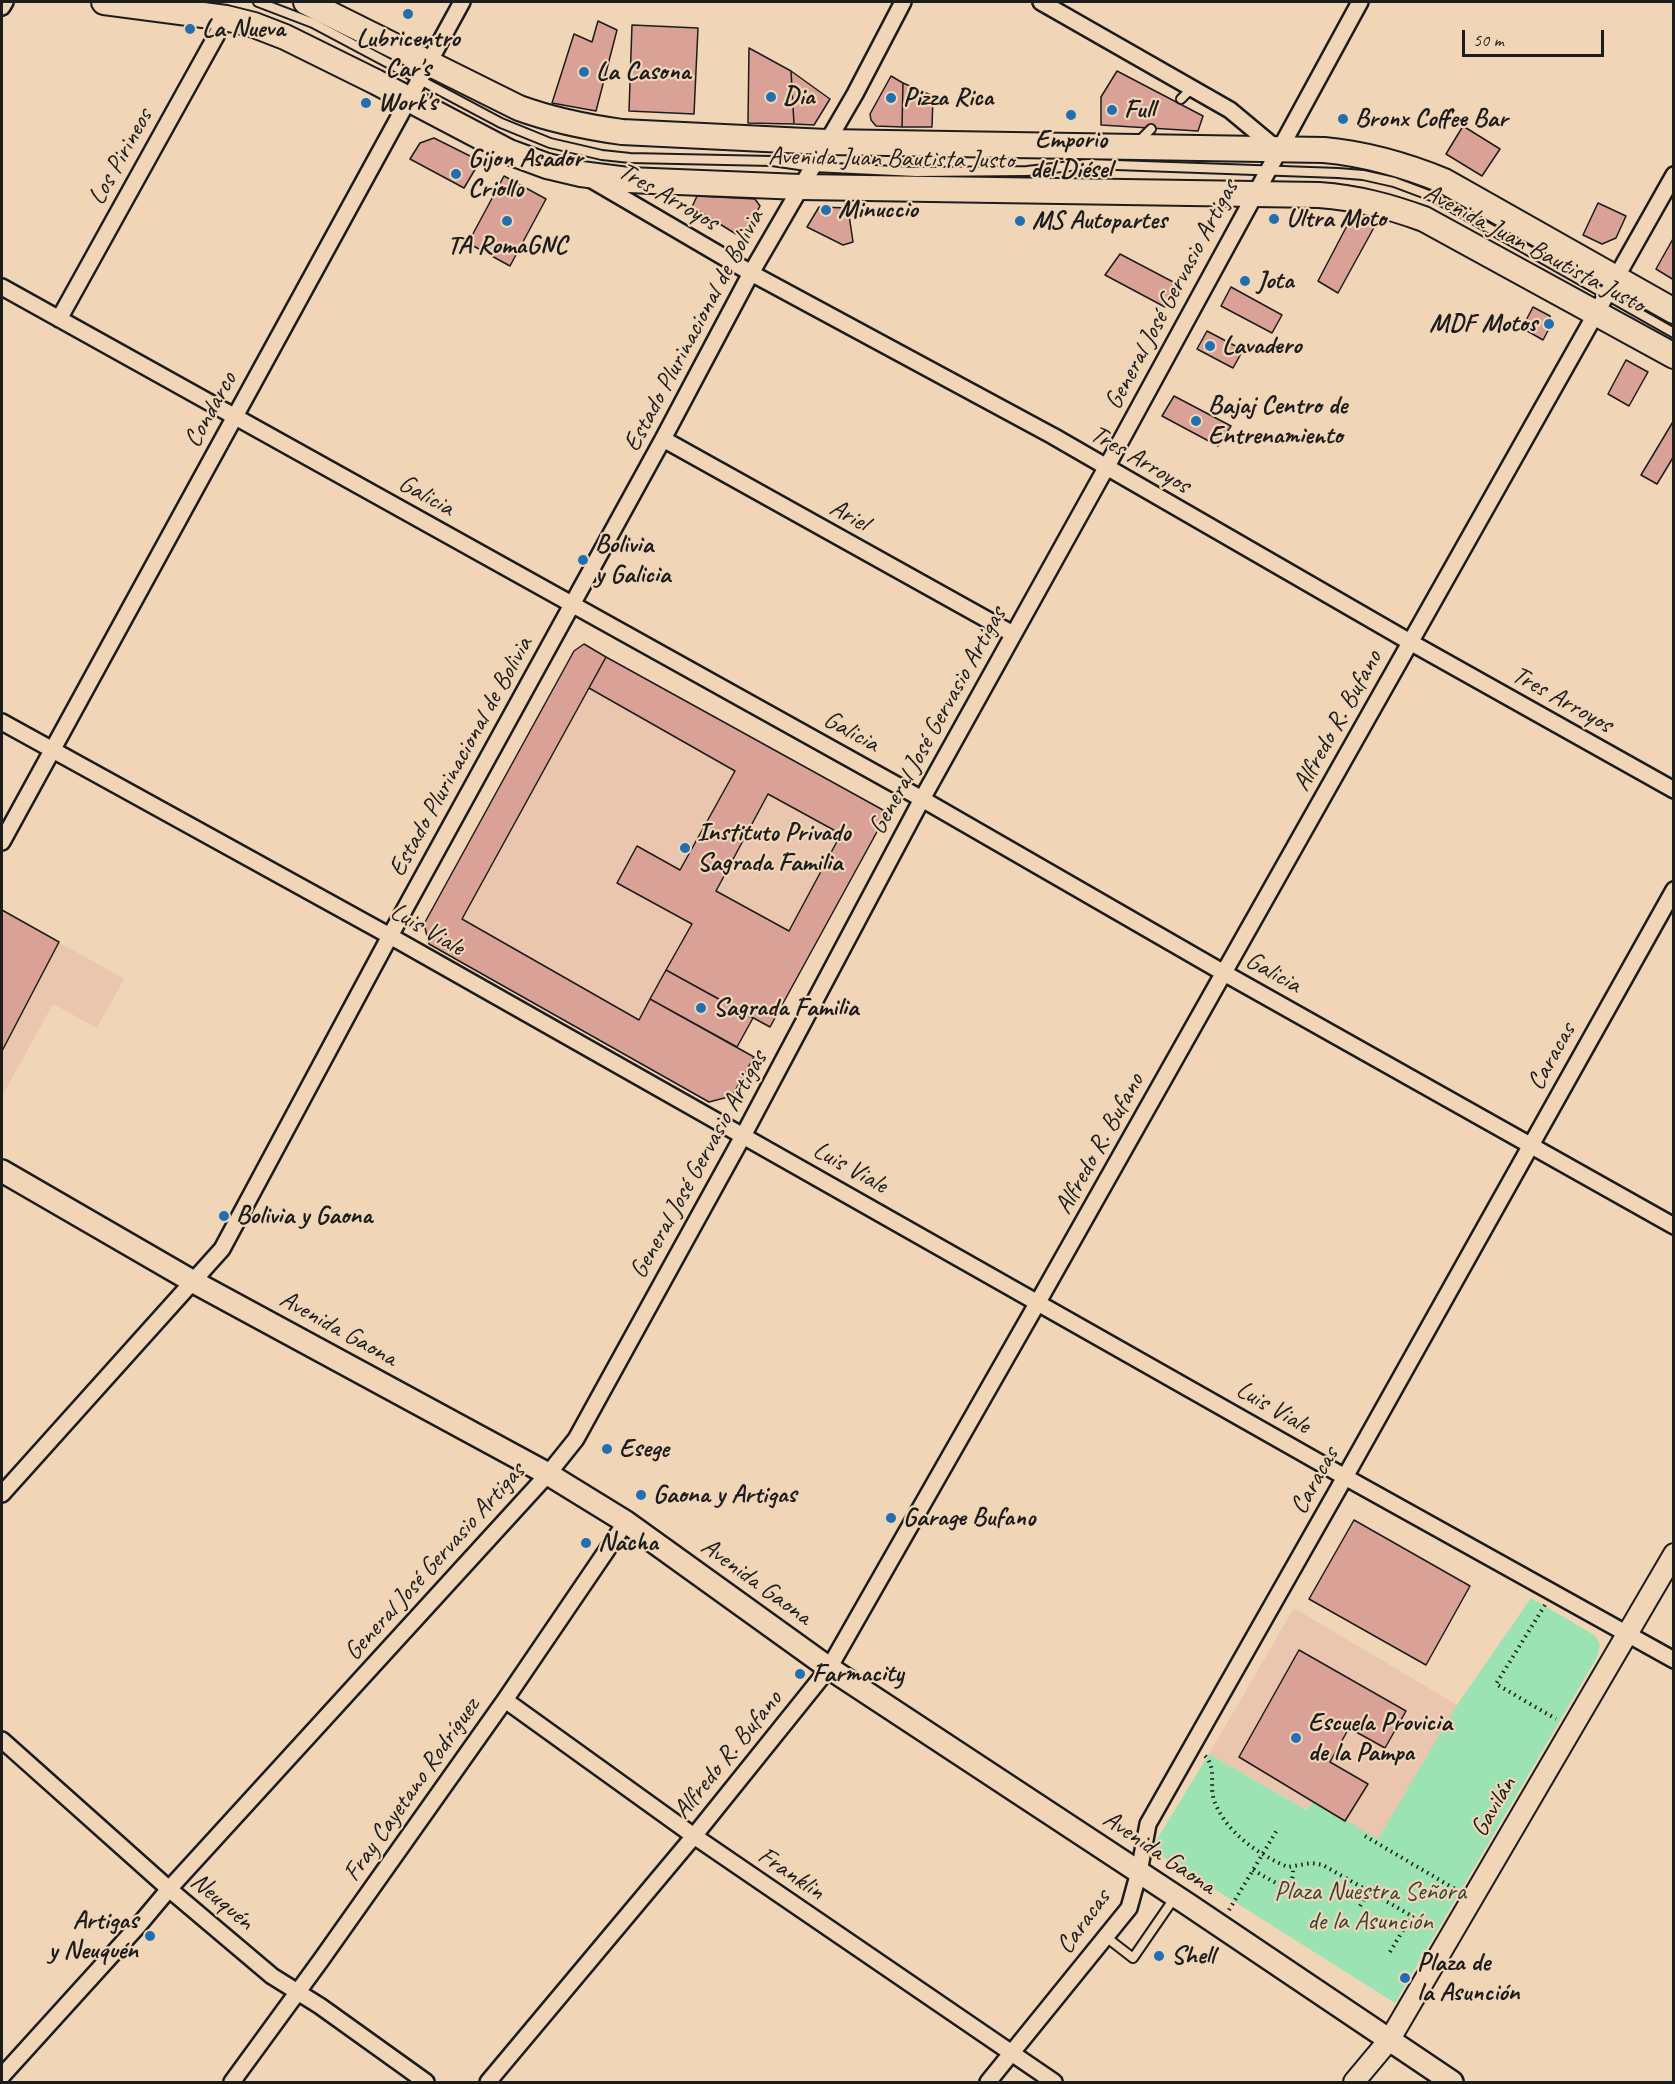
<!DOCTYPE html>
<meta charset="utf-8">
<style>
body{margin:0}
#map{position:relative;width:1675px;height:2084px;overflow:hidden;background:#f0d5b7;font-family:Caveat,sans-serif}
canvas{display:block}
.frame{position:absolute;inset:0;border:3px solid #1c1c1c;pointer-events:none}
.scale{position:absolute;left:1462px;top:30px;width:142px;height:27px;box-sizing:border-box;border:3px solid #1c1c1c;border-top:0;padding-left:8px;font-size:18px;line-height:21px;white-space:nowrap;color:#1c1c1c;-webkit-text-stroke:4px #f0d5b7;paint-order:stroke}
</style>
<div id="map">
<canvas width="1675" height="2084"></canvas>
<div class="frame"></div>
<div class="scale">50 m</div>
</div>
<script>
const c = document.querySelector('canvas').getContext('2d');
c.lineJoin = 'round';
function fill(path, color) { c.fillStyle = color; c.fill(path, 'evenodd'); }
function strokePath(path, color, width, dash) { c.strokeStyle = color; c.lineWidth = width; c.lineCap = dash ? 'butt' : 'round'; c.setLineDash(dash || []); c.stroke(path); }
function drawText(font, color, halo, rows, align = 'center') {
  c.font = font + ' Caveat,sans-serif'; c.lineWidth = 4.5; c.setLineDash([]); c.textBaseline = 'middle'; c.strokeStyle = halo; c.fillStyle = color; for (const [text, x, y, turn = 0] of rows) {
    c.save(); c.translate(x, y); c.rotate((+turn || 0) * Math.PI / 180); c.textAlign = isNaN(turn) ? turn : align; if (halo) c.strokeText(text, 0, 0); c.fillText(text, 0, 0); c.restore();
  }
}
fill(new Path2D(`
 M606,657L883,810L884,819L770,1027L666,970L639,1020L462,919Z
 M2,910L124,979L97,1028L53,1004L2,1096Z
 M1294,1608L1457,1705L1378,1840L1313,1802L1308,1810L1209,1754Z`), '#e9c6ad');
fill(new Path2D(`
 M1531,1598L1596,1636L1600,1645L1597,1657L1395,2003L1151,1849L1209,1754L1307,1810L1313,1802L1378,1839L1457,1705Z`), '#9be3b2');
const building = new Path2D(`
 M598,21L617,30L596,111L552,103L574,34L592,42Z
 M632,25L698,28L694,114L629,111Z
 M749,48L791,71L794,124L748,123Z
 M791,71L830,99L814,125L794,124Z
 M1117,71L1203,116L1198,131L1101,125V97Z
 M891,76L903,83L902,127L876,126L871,120L870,114Z
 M903,83L933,96L932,127H902Z
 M1463,126L1500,149L1482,176L1446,154Z
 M434,138L480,161L464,188L410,159L420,143Z
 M504,176L546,199L510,266L468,243Z
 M697,196L755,199L760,206L747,230L736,234L692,207Z
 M1598,203L1626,216L1616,238L1602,244L1583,235Z
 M819,207L848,208L853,242L843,245L807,227Z
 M1350,220L1377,222L1338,293L1318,281Z
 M1674,237V280L1656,269Z
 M1120,254L1177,284L1165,307L1105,275Z
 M1231,287L1282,315L1272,333L1221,306Z
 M1533,307L1550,316L1551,325L1543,340L1522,328Z
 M1207,331L1243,350L1233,368L1197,349Z
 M1626,360L1648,372L1629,406L1608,394Z
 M1174,396L1231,426L1218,446L1162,416Z
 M1674,420V456L1657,484L1641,475Z
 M584,644L606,657L462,919L639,1020L650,999L754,1057L732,1096L709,1102L429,944L424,924L574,651Z
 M606,657L883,810L884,819L770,1027L666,970L692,924L617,883L637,846L680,870L735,771L589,688ZM768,794L841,834L789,931L716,891Z
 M2,910L59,942L2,1051Z
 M666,970L753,1018L737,1047L650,999Z
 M1354,1520L1470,1586L1426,1665L1309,1599Z
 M1299,1650L1406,1711L1385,1748L1349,1728L1330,1762L1368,1784L1345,1821L1239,1757Z`);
fill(building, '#daa296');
strokePath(building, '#1c1c1c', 1.5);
const service = new Path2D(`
 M258,2L313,23L501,123L550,143L602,155L630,158L772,161L813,167L916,172L1027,171L1088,164L1338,173L1363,175L1394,182L1434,197L1674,333
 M1181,99L1192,88
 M1140,140L1151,129
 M1106,1937L1133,1958L1175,1897`);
const minor = new Path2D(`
 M1041,2L1230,110L1278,150
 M2,7L5,2
 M592,180L751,273L1053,436L1410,642L1674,790
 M2,287L922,799L1224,973L1674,1226
 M59,319L226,18
 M663,439L1013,634
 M2,722L390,936L1345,1477L1674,1660
 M2,842L462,2
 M2,1494L222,1249L390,936L663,439L751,273L855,94L903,2
 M505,1700L694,1836L1054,2082
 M2,1740L169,1889L272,1976L320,2006L426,2082
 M2,2076L138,1926L169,1889L548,1474L576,1439L743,1136L922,799L1106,468L1360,2
 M232,2082L321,1960L505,1700L626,1522
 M488,2082L694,1836L829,1668L1038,1302L1674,175
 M988,2082L1129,1908L1139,1872L1148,1824L1345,1477L1674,890`);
const tertiary = new Path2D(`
 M1354,2082L1390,2039L1674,1554`);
const secondary = new Path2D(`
 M2,1171L192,1281L548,1474L626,1522L829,1668L1189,1905L1452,2082`);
const primary = new Path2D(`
 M104,2L226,18L254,25L285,37L376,82L509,152L547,166L581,174L628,180L801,187L1319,195C1358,198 1388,206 1424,219L1674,356
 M306,2L519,108C552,120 586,127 622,132L826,142L1324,150C1367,154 1405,165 1444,181L1674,311`);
strokePath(service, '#1c1c1c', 12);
strokePath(minor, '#1c1c1c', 20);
strokePath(tertiary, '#1c1c1c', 24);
strokePath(secondary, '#1c1c1c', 26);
strokePath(primary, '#1c1c1c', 28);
strokePath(new Path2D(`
 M1545,1605L1496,1684L1556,1719
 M1205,1756C1217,1768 1209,1785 1214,1800C1225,1832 1259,1855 1288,1867L1311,1863L1323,1865L1433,1928
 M1365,1836L1455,1889
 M1253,1870L1283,1887C1293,1884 1293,1877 1293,1868
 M1360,1906L1370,1891
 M1229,1910L1277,1830
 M1390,1952L1412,1915`), '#1c1c1c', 4, [1.5, 4.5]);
strokePath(service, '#f0d5b7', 8);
strokePath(minor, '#f0d5b7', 15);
strokePath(tertiary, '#f0d5b7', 20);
strokePath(secondary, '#f0d5b7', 21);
strokePath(primary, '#f0d5b7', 24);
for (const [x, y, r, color] of [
 [408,14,6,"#1f6fb2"],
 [190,29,6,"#1f6fb2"],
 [584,72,6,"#1f6fb2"],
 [771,97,6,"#1f6fb2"],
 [891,98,6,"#1f6fb2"],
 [366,103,6,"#1f6fb2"],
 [1112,110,6,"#1f6fb2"],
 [1071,115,6,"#1f6fb2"],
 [1343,119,6,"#1f6fb2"],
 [456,174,6,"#1f6fb2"],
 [826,210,6,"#1f6fb2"],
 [1274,219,6,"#1f6fb2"],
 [507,221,6,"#1f6fb2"],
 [1020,221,6,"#1f6fb2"],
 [1245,281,6,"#1f6fb2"],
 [1549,324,6,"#1f6fb2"],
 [1210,346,6,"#1f6fb2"],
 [1196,421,6,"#1f6fb2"],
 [583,560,6,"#1f6fb2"],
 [685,848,6,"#1f6fb2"],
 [701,1008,6,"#1f6fb2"],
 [224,1216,6,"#1f6fb2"],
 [607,1449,6,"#1f6fb2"],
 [641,1495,6,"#1f6fb2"],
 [891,1518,6,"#1f6fb2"],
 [586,1543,6,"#1f6fb2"],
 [800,1674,6,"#1f6fb2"],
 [1296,1738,6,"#1f6fb2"],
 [150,1936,6,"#1f6fb2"],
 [1159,1956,6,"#1f6fb2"],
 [1405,1978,6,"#1f6fb2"]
]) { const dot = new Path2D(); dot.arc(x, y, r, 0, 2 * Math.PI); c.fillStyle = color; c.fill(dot); strokePath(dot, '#f0d5b7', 2); }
drawText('bold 26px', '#1c1c1c', '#f0d5b7', [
 ["La Nueva",202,29],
 ["Lubricentro",408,39,"center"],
 ["Car's",408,69,"center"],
 ["La Casona",596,72],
 ["Dia",783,97],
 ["Pizza Rica",903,98],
 ["Work's",378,103],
 ["Full",1124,110],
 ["Bronx Coffee Bar",1355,119],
 ["Emporio",1071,140,"center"],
 ["del Diésel",1071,170,"center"],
 ["Gijon Asador",468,159],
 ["Criollo",468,189],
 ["Minuccio",838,210],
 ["Ultra Moto",1286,219],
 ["MS Autopartes",1032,221],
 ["TA RomaGNC",507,246,"center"],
 ["Jota",1257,281],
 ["MDF Motos",1537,324,"right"],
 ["Lavadero",1222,346],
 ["Bajaj Centro de",1208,406],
 ["Entrenamiento",1208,436],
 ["Bolivia",595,545],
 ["y Galicia",595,575],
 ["Instituto Privado",697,833],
 ["Sagrada Familia",697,863],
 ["Sagrada Familia",713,1008],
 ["Bolivia y Gaona",236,1216],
 ["Esege",619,1449],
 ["Gaona y Artigas",653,1495],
 ["Garage Bufano",903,1518],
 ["Nacha",598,1543],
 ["Farmacity",812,1674],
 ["Escuela Provicia",1308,1723],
 ["de la Pampa",1308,1753],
 ["Artigas",138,1921,"right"],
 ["y Neuquén",138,1951,"right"],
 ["Shell",1171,1956],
 ["Plaza de",1417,1963],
 ["la Asunción",1417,1993]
], 'left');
drawText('26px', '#1c1c1c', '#f0d5b7', [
 ["Los Pirineos",121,157,-61],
 ["Avenida Juan Bautista Justo",891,159,1],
 ["Tres Arroyos",668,197,30],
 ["Avenida Juan Bautista Justo",1534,249,28],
 ["General José Gervasio Artigas",1172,295,-62],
 ["Estado Plurinacional de Bolivia",694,331,-62],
 ["Condarco",211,410,-61],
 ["Tres Arroyos",1140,460,30],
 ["Galicia",426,496,29],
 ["Ariel",849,516,29],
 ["Tres Arroyos",1562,700,29],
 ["General José Gervasio Artigas",938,721,-61],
 ["Alfredo R. Bufano",1338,721,-61],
 ["Galicia",851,732,29],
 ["Estado Plurinacional de Bolivia",461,757,-61],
 ["Luis Viale",427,930,30],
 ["Galicia",1273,973,29],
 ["Caracas",1552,1057,-61],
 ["Alfredo R. Bufano",1100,1144,-61],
 ["General José Gervasio Artigas",699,1165,-61],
 ["Luis Viale",850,1168,29],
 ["Avenida Gaona",338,1329,29],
 ["Luis Viale",1273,1408,30],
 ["Caracas",1315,1481,-61],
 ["General José Gervasio Artigas",435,1562,-48],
 ["Avenida Gaona",756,1582,36],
 ["Alfredo R. Bufano",728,1755,-51],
 ["Fray Cayetano Rodríguez",412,1790,-55],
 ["Gavilán",1494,1807,-60],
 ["Avenida Gaona",1159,1853,34],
 ["Franklin",791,1874,34],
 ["Neuquén",222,1902,40],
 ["Caracas",1084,1922,-54]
]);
drawText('26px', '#35443a', '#f0d5b7', [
 ["Plaza Nuestra Señora",1370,1892],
 ["de la Asunción",1370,1922]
]);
</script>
